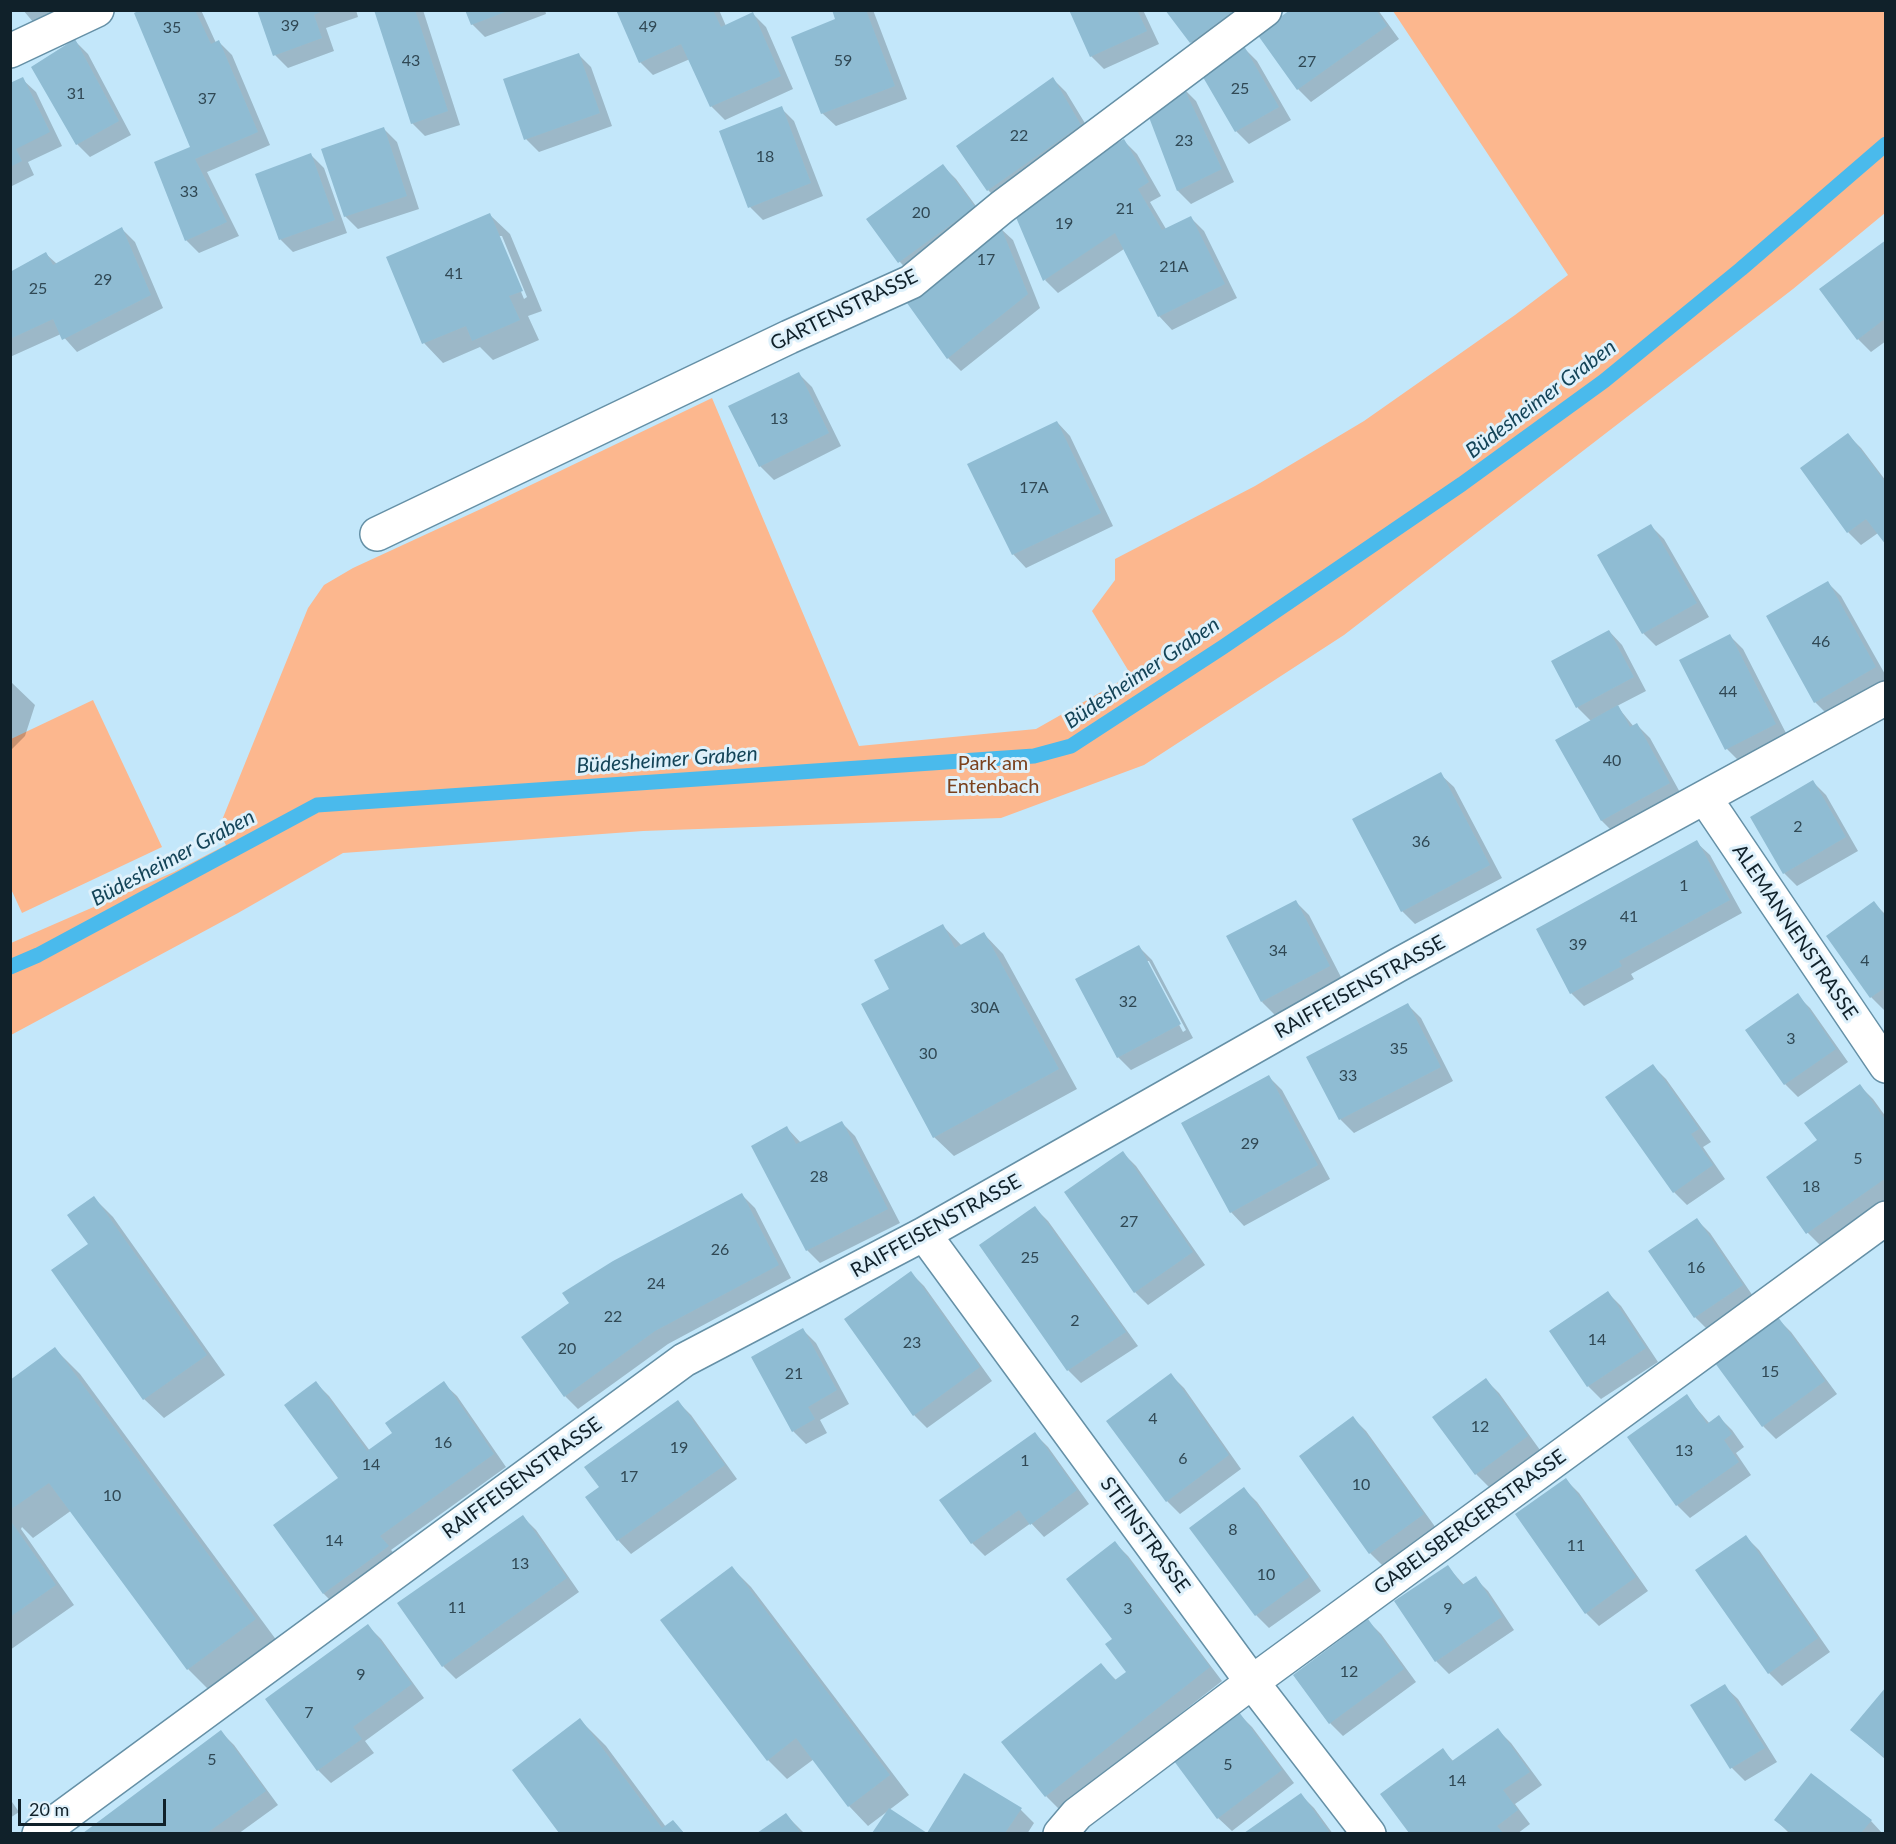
<!DOCTYPE html>
<meta charset="utf-8">
<style>
body{margin:0}
#map{position:relative;width:1896px;height:1844px;overflow:hidden;background:#c3e7fa;font-family:Lato,sans-serif}
canvas{display:block}
.frame{position:absolute;inset:0;border:12px solid #10212a;pointer-events:none}
.scale{position:absolute;left:18px;top:1799px;width:148px;height:27px;box-sizing:border-box;border:3px solid #10212a;border-top:0;padding-left:8px;font-size:18px;line-height:21px;white-space:nowrap;color:#10212a;-webkit-text-stroke:4px #dff1fb;paint-order:stroke}
</style>
<div id="map">
<canvas width="1896" height="1844"></canvas>
<div class="frame"></div>
<div class="scale">20 m</div>
</div>
<script>
const c = document.querySelector('canvas').getContext('2d');
c.lineJoin = 'round';
function fill(path, color) { c.fillStyle = color; c.fill(path, 'evenodd'); }
function strokePath(path, color, width, dash) { c.strokeStyle = color; c.lineWidth = width; c.lineCap = dash ? 'butt' : 'round'; c.setLineDash(dash || []); c.stroke(path); }
function drawText(font, color, halo, rows, align = 'center') {
  c.font = font + ' Lato,sans-serif'; c.lineWidth = 6; c.setLineDash([]); c.textBaseline = 'middle'; c.strokeStyle = halo; c.fillStyle = color; for (const [text, x, y, turn = 0] of rows) {
    c.save(); c.translate(x, y); c.rotate((+turn || 0) * Math.PI / 180); c.textAlign = isNaN(turn) ? turn : align; if (halo) c.strokeText(text, 0, 0); c.fillText(text, 0, 0); c.restore();
  }
}
fill(new Path2D(`
 M1393,11H1885V213L1793,289L1344,635L1144,765L1001,818L643,831L343,853L238,913L11,1035V943L174,872L226,845L218,830L308,608L324,585L353,568L483,508L712,398L859,746L1036,729L1131,675L1092,611L1115,580V559L1255,486L1364,421L1515,315L1568,275Z
 M93,700L162,847L22,913L11,889V739Z`), '#fcb78e');
fill(new Path2D(`
 M23,10H74L39,29Z
 M143,10H201L216,43L219,42L232,55L270,145L207,172L239,236L199,253L186,240L192,147Z
 M259,10H356L358,17L326,28L334,51L288,68L275,55Z
 M376,10H423L460,125L425,136L412,123Z
 M467,10H545L546,14L485,37L472,24Z
 M618,10H719L726,26L753,14L766,27L793,89L725,120L711,106L690,59L653,75L640,62Z
 M834,10H873L907,99L836,126L822,113L837,20Z
 M1070,10H1143L1159,44L1104,69L1091,56Z
 M1167,10H1230L1243,27L1204,56L1191,42Z
 M1292,10H1378L1399,39L1311,102L1298,89Z
 M75,41L88,54L131,135L90,157L77,144Z
 M1244,48L1257,61L1291,120L1249,144L1236,131Z
 M578,54L591,67L612,126L539,152L526,139Z
 M22,79L36,92L62,146L28,162L34,175L10,187V85Z
 M1053,79L1066,92L1094,138L1001,203L988,190Z
 M1183,88L1196,101L1234,182L1191,204L1178,191L1149,113Z
 M781,108L794,121L823,196L763,220L750,207Z
 M384,129L397,142L419,209L358,229L345,216Z
 M1124,141L1137,154L1161,196L1150,202L1166,229L1191,218L1204,231L1237,298L1172,330L1159,316L1124,249L1058,293L1045,280Z
 M311,155L324,168L347,233L293,252L280,239Z
 M943,166L956,179L987,221L913,276L900,262L868,220Z
 M490,215L510,234L542,311L528,316L539,340L493,360L480,347L443,363L424,343L388,258ZM498,236H502L527,297L524,299Z
 M1000,228L1013,240L1040,308L961,371L948,358L910,303Z
 M122,229L135,242L163,308L77,352L61,334L10,357V274L46,254L57,264Z
 M1886,242V341L1871,352L1858,339Z
 M799,374L812,387L841,446L774,480L760,466L731,406Z
 M1057,422L1070,436L1113,526L1026,568L1013,554Z
 M1848,435L1861,448L1886,481V543L1878,533L1861,545L1848,532L1802,468Z
 M1651,526L1664,539L1709,617L1656,646L1643,633Z
 M1828,583L1841,596L1886,676V682L1828,715L1815,702Z
 M1609,631L1622,645L1646,691L1617,706L1634,727L1637,725L1650,738L1682,796L1615,834L1602,821L1557,740L1591,721L1578,708L1553,662Z
 M1730,636L1743,649L1788,737L1740,762L1727,749Z
 M10,681L35,705L25,736L10,751Z
 M1440,774L1454,787L1502,878L1415,924L1402,911Z
 M1813,782L1826,795L1858,851L1797,886L1784,873Z
 M1696,842L1710,855L1742,913L1631,974L1634,979L1584,1006L1571,993Z
 M1296,902L1309,915L1342,979L1275,1015L1262,1002Z
 M1874,903L1886,915L1884,1010L1871,997Z
 M942,925L962,946L984,934L1003,954L1077,1089L954,1156L934,1137L891,990Z
 M1139,947L1152,960L1193,1038L1131,1070L1118,1057ZM1145,961H1149L1186,1030L1183,1032Z
 M1797,995L1810,1008L1848,1062L1798,1097L1785,1084L1747,1030Z
 M1408,1005L1421,1018L1453,1081L1354,1133L1340,1119L1308,1058Z
 M1653,1066L1666,1079L1711,1142L1703,1147L1725,1179L1687,1205L1674,1192Z
 M1269,1077L1282,1090L1330,1179L1244,1226L1231,1212L1183,1123Z
 M1860,1086L1873,1099L1886,1117V1200L1821,1246L1808,1233L1768,1177L1819,1141Z
 M842,1123L855,1136L900,1223L820,1263L807,1250L787,1128L801,1143Z
 M1123,1153L1136,1166L1205,1265L1148,1305L1135,1292Z
 M742,1195L755,1208L791,1278L668,1344L578,1409L565,1396Z
 M94,1198L113,1217L225,1375L164,1418L144,1399L90,1244Z
 M1035,1208L1048,1221L1138,1346L1081,1383L1068,1370Z
 M1697,1220L1710,1233L1755,1299L1708,1330L1695,1317Z
 M911,1273L924,1286L992,1381L927,1428L914,1415Z
 M1608,1293L1621,1306L1658,1362L1601,1399L1588,1386Z
 M1778,1319L1791,1332L1837,1394L1776,1439L1763,1426Z
 M803,1330L816,1343L849,1404L820,1420L827,1433L806,1444L793,1431Z
 M55,1349L80,1374L280,1645L213,1694L188,1669L72,1510L33,1538L22,1527L21,1529L74,1605L10,1650V1381Z
 M1171,1375L1184,1388L1241,1469L1180,1514L1167,1501Z
 M1486,1380L1499,1393L1540,1450L1489,1487L1476,1474L1434,1417Z
 M316,1383L329,1396L370,1451L394,1433L443,1383L457,1396L506,1467L391,1550L401,1560L337,1607L324,1594L275,1526L340,1479Z
 M1686,1396L1710,1424L1719,1417L1732,1430L1744,1447L1736,1453L1751,1475L1690,1518L1677,1505Z
 M678,1402L691,1415L737,1479L631,1554L618,1540L587,1497L601,1487Z
 M1353,1418L1366,1431L1436,1528L1383,1566L1370,1553Z
 M1035,1434L1048,1447L1089,1504L1044,1537L1031,1523L985,1556L972,1543L941,1500Z
 M1566,1480L1579,1493L1648,1591L1599,1626L1586,1613Z
 M1244,1489L1257,1502L1321,1591L1269,1628L1256,1615L1191,1528Z
 M523,1517L536,1530L579,1592L456,1679L443,1666Z
 M1746,1537L1759,1550L1830,1652L1782,1686L1769,1673Z
 M1115,1543L1128,1556L1222,1681L1059,1809L1046,1796L1101,1665L1117,1681L1128,1672L1114,1639Z
 M1448,1567L1464,1585L1475,1578L1488,1591L1514,1630L1449,1674L1436,1661Z
 M732,1568L751,1587L909,1795L868,1826L849,1806L814,1759L787,1779L768,1760Z
 M1368,1621L1381,1634L1416,1682L1343,1736L1330,1723Z
 M368,1626L381,1639L424,1698L365,1741L374,1753L331,1783L318,1770L267,1700Z
 M1724,1686L1738,1699L1777,1762L1745,1781L1732,1768L1693,1705Z
 M1886,1689V1760L1852,1730Z
 M1239,1714L1252,1727L1294,1783L1232,1831L1218,1818Z
 M580,1720L606,1746L666,1827L673,1821L685,1834H561L514,1770Z
 M1498,1730L1511,1743L1542,1785L1515,1804L1530,1824L1517,1834H1411L1382,1795L1443,1750L1454,1762Z
 M221,1732L234,1745L278,1805L238,1834H85Z
 M965,1775L1021,1810L1034,1823L1027,1834H929Z
 M1301,1795L1314,1808L1333,1834H1247Z
 M10,1799L19,1812L10,1818Z
 M889,1811L925,1834H874Z
 M786,1815L805,1834H760Z
 M1776,1820L1871,1821L1883,1834H1790Z`), '#0003');
strokePath(new Path2D(`
 M10,967L38,955L317,805L1034,756L1071,746L1223,647L1462,484L1604,381L1741,269L1886,144`), '#4abaec', 15);
fill(new Path2D(`
 M140,10H195L211,44L219,40L258,132L195,159L227,222L185,241L154,162L190,147L134,13Z
 M257,10H324L314,15L322,38L273,56Z
 M374,10H415L448,111L411,124Z
 M465,10H508V11L471,25Z
 M616,10H713L721,27L753,12L781,76L710,107L681,44L639,63Z
 M832,10H866L895,86L821,114L791,37L835,19Z
 M1069,10H1137L1147,31L1090,57Z
 M1165,10H1229L1231,13L1190,43Z
 M1290,10H1376L1387,26L1297,90L1257,34Z
 M75,39L119,121L76,145L31,67Z
 M1244,46L1279,107L1235,132L1200,72Z
 M579,53L600,113L524,140L503,79Z
 M23,77L50,132L16,149L22,161L10,167V83Z
 M1053,77L1081,125L987,191L956,146Z
 M1183,86L1222,169L1177,191L1147,112Z
 M782,106L811,183L748,208L719,131Z
 M384,127L407,196L344,217L321,149Z
 M1124,139L1149,182L1138,189L1162,230L1191,216L1225,284L1158,317L1115,233L1043,281L1015,215L1076,166Z
 M311,153L335,220L279,240L255,174Z
 M943,164L975,207L898,263L866,219Z
 M490,213L523,291L509,296L520,320L472,341L466,326L422,344L386,257Z
 M1000,225L1028,294L947,359L907,303Z
 M122,227L151,295L62,340L53,319L10,339V272L46,252L53,265Z
 M1886,240V318L1857,340L1819,289Z
 M799,372L829,433L759,467L728,406Z
 M1057,421L1101,513L1012,555L967,464Z
 M1848,433L1886,483V545L1866,519L1847,533L1800,468Z
 M1651,524L1697,603L1642,634L1597,555Z
 M1828,581L1876,667L1814,703L1766,616Z
 M1609,630L1634,677L1576,708L1551,661Z
 M1730,634L1776,724L1725,750L1679,660Z
 M1618,705L1630,727L1637,723L1670,783L1601,821L1555,740Z
 M1441,772L1490,865L1401,912L1352,819Z
 M1813,780L1846,837L1783,874L1750,817Z
 M1697,840L1730,900L1619,961L1622,966L1570,994L1536,929Z
 M1296,900L1330,966L1261,1002L1226,936Z
 M1874,901L1886,917V987L1870,998L1826,936Z
 M943,924L955,948L984,932L1059,1069L933,1138L861,1004L889,989L874,960Z
 M1139,945L1181,1024L1117,1058L1075,979Z
 M1798,993L1836,1049L1784,1085L1745,1030Z
 M1408,1003L1441,1067L1339,1120L1306,1057Z
 M1653,1064L1699,1129L1691,1134L1713,1165L1673,1193L1605,1097Z
 M1269,1075L1318,1165L1230,1213L1181,1123Z
 M1860,1084L1886,1121V1178L1806,1234L1766,1177L1817,1140L1804,1123Z
 M842,1121L888,1209L806,1251L751,1146L787,1126L796,1144Z
 M1123,1151L1193,1252L1134,1293L1064,1192Z
 M742,1193L779,1265L655,1331L564,1397L521,1337L569,1303L562,1293L613,1261Z
 M94,1196L207,1355L143,1400L51,1270L88,1244L67,1215Z
 M1035,1206L1126,1332L1067,1371L979,1245Z
 M1697,1218L1743,1285L1694,1318L1648,1251Z
 M911,1271L980,1367L913,1416L844,1319Z
 M1608,1291L1646,1348L1587,1387L1549,1331Z
 M1778,1317L1825,1381L1762,1427L1715,1363Z
 M803,1328L837,1390L808,1407L815,1419L792,1432L751,1357Z
 M55,1347L256,1619L187,1670L49,1483L10,1510V1380Z
 M1171,1373L1229,1455L1166,1502L1106,1421Z
 M1486,1378L1528,1436L1475,1475L1432,1417Z
 M316,1381L367,1451L392,1433L385,1423L444,1381L494,1454L380,1536L389,1546L323,1594L273,1525L338,1478L284,1405Z
 M1687,1394L1707,1424L1719,1415L1732,1434L1724,1440L1739,1462L1676,1506L1627,1437Z
 M678,1400L725,1465L617,1541L585,1497L599,1487L584,1467Z
 M1353,1416L1424,1514L1369,1554L1299,1456Z
 M1035,1432L1077,1490L1030,1525L1019,1510L971,1544L939,1500Z
 M1566,1478L1636,1577L1585,1614L1515,1514Z
 M1244,1487L1309,1577L1255,1616L1189,1528Z
 M523,1515L567,1578L442,1667L397,1603Z
 M10,1520L56,1585L10,1617Z
 M1746,1535L1818,1638L1768,1674L1695,1570Z
 M1115,1541L1210,1667L1045,1797L1001,1742L1101,1663L1115,1680L1126,1672L1105,1644L1112,1639L1066,1579Z
 M1448,1565L1462,1585L1476,1576L1502,1617L1435,1662L1394,1601Z
 M732,1566L890,1775L848,1807L796,1738L767,1761L660,1620Z
 M1368,1619L1404,1669L1329,1724L1293,1675Z
 M368,1624L412,1684L353,1727L362,1739L317,1771L265,1699Z
 M1725,1684L1765,1748L1730,1769L1690,1705Z
 M1886,1687V1759L1850,1730Z
 M1239,1712L1282,1770L1217,1819L1174,1761Z
 M580,1718L662,1828L673,1820L684,1833H559L512,1770Z
 M1498,1728L1530,1772L1503,1790L1518,1810L1497,1826L1503,1833H1409L1380,1794L1443,1748L1452,1761Z
 M221,1730L266,1791L207,1833H83Z
 M964,1773L1022,1808L1005,1833H872L889,1808L927,1833Z
 M1811,1773L1872,1820L1861,1833H1791L1774,1820Z
 M1301,1793L1330,1833H1244Z
 M786,1813L801,1833H757Z`), '#8fbcd3');
const minor = new Path2D(`
 M10,51L97,10
 M377,534L789,337L911,282L1002,207L1265,10
 M1705,798L1886,1066
 M924,1234L1252,1682L1369,1834
 M39,1834L684,1360L924,1234L1398,965L1886,698
 M1060,1834L1077,1814L1252,1682L1886,1218`);
strokePath(minor, '#6590a6', 36);
strokePath(minor, '#fff', 33);
drawText('16px', '#304854', null, [
 ["39",290,26],
 ["49",648,27],
 ["35",172,28],
 ["43",411,61],
 ["59",843,61],
 ["27",1307,62],
 ["25",1240,89],
 ["31",76,94],
 ["37",207,99],
 ["22",1019,136],
 ["23",1184,141],
 ["18",765,157],
 ["33",189,192],
 ["21",1125,209],
 ["20",921,213],
 ["19",1064,224],
 ["17",986,260],
 ["21A",1174,267],
 ["41",454,274],
 ["29",103,280],
 ["25",38,289],
 ["13",779,419],
 ["17A",1034,488],
 ["46",1821,642],
 ["44",1728,692],
 ["40",1612,761],
 ["2",1798,827],
 ["36",1421,842],
 ["1",1684,886],
 ["41",1629,917],
 ["39",1578,945],
 ["34",1278,951],
 ["4",1865,961],
 ["32",1128,1002],
 ["30A",985,1008],
 ["3",1791,1039],
 ["35",1399,1049],
 ["30",928,1054],
 ["33",1348,1076],
 ["29",1250,1144],
 ["5",1858,1159],
 ["28",819,1177],
 ["18",1811,1187],
 ["27",1129,1222],
 ["26",720,1250],
 ["25",1030,1258],
 ["16",1696,1268],
 ["24",656,1284],
 ["22",613,1317],
 ["2",1075,1321],
 ["14",1597,1340],
 ["23",912,1343],
 ["20",567,1349],
 ["15",1770,1372],
 ["21",794,1374],
 ["4",1153,1419],
 ["12",1480,1427],
 ["16",443,1443],
 ["19",679,1448],
 ["13",1684,1451],
 ["6",1183,1459],
 ["1",1025,1461],
 ["14",371,1465],
 ["17",629,1477],
 ["10",1361,1485],
 ["10",112,1496],
 ["8",1233,1530],
 ["14",334,1541],
 ["11",1576,1546],
 ["13",520,1564],
 ["10",1266,1575],
 ["11",457,1608],
 ["3",1128,1609],
 ["9",1448,1609],
 ["12",1349,1672],
 ["9",361,1675],
 ["7",309,1713],
 ["5",212,1760],
 ["5",1228,1765],
 ["14",1457,1781]
]);
drawText('20px', '#10212a', '#dff1fb', [
 ["GARTENSTRASSE",844,310,-26],
 ["ALEMANNENSTRASSE",1795,932,56],
 ["RAIFFEISENSTRASSE",1360,987,-29],
 ["RAIFFEISENSTRASSE",936,1226,-29],
 ["RAIFFEISENSTRASSE",522,1478,-36],
 ["GABELSBERGERSTRASSE",1470,1522,-36],
 ["STEINSTRASSE",1145,1535,54]
]);
drawText('20px', '#7b421e', '#dff1fb', [
 ["Park am",993,764],
 ["Entenbach",993,787]
]);
drawText('italic 21px', '#144458', '#dff1fb', [
 ["Büdesheimer Graben",1541,399,-37],
 ["Büdesheimer Graben",1142,673,-34],
 ["Büdesheimer Graben",667,760,-4],
 ["Büdesheimer Graben",173,858,-28]
]);
</script>
